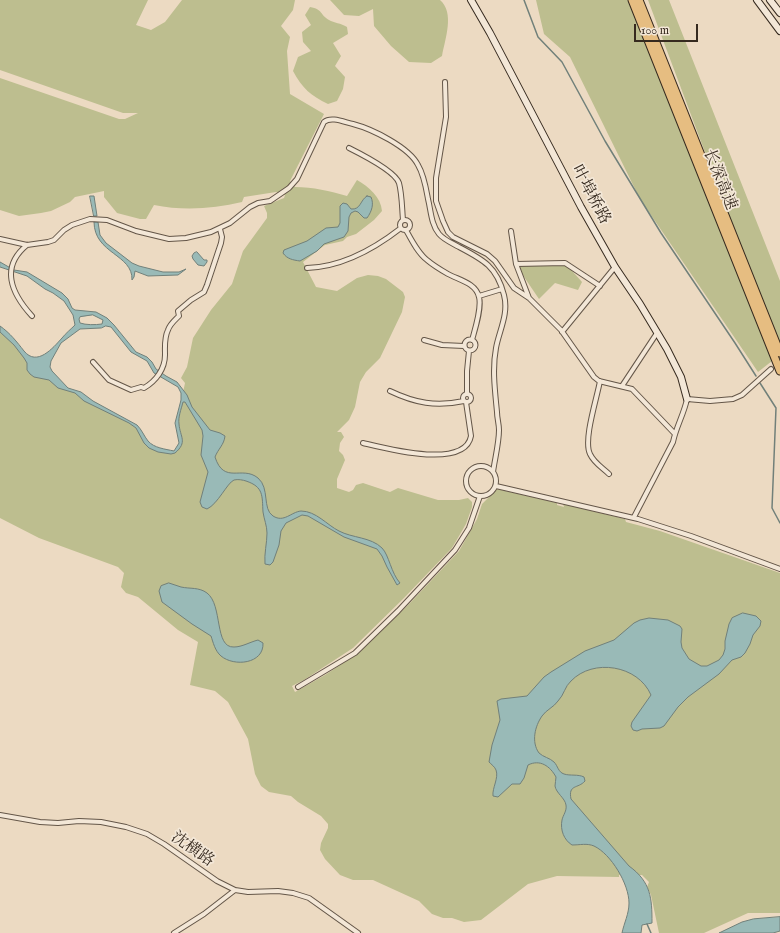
<!DOCTYPE html>
<meta charset="utf-8">
<style>
body{margin:0}
#map{position:relative;width:780px;height:933px;overflow:hidden;background:#ecdac2;font-family:"IM FELL English",serif}
canvas{display:block}
.scale{position:absolute;left:634px;top:24px;width:64px;height:18px;box-sizing:border-box;border:2px solid #362a1f;border-top:0;padding-left:5px;font-size:12px;line-height:14px;white-space:nowrap;color:#362a1f;-webkit-text-stroke:3px #f3e7d7;paint-order:stroke}
</style>
<div id="map">
<canvas width="780" height="933"></canvas>
<div class="scale">100 m</div>
</div>
<script>
const c = document.querySelector('canvas').getContext('2d');
c.lineJoin = 'round';
function fill(path, color) { c.fillStyle = color; c.fill(path, 'evenodd'); }
function strokePath(path, color, width, dash) { c.strokeStyle = color; c.lineWidth = width; c.lineCap = dash ? 'butt' : 'round'; c.setLineDash(dash || []); c.stroke(path); }
function drawText(font, color, halo, rows, align = 'center') {
  c.font = font + ' "IM FELL English","Noto Serif SC",serif'; c.lineWidth = 3.5; c.setLineDash([]); c.textBaseline = 'middle'; c.strokeStyle = halo; c.fillStyle = color; for (const [text, x, y, turn = 0] of rows) {
    c.save(); c.translate(x, y); c.rotate((+turn || 0) * Math.PI / 180); c.textAlign = isNaN(turn) ? turn : align; if (halo) c.strokeText(text, 0, 0); c.fillText(text, 0, 0); c.restore();
  }
}
fill(new Path2D(`
 M0,0H148L136,25L151,30L165,22L182,0H295L293,10L281,26L290,37L287,51L290,94L324,114L290,181L295,187C313,187 330,191 347,196L357,180C369,187 381,197 382,211L374,220L356,234L347,237L343,241L325,245L303,262L316,287L337,291L357,278L368,275L378,276L386,279L403,292L405,297L402,312L380,358L366,372L360,382L355,407L349,420L337,432H341L344,437L340,443L339,451L343,455L345,460L337,479V488L349,492L353,490L356,485L363,483L390,492L398,488L438,500H459L468,498L472,502V507L466,524L452,548L404,598L353,648L304,680L292,686L295,692L325,675L360,652L411,602L459,551L477,519L482,504L497,489L557,503V505L564,507L563,504L625,519L626,522L660,531L780,573V913H748L704,933H659L651,895L647,887L649,882L642,875H619V877L557,876L528,884L481,920L464,922L452,918H443L432,914L419,901L373,880H353L340,875L325,859L320,850L321,843L328,828V824L321,816L298,802L291,796L269,792L261,786L255,774L248,739L228,702L215,691L190,685L198,642L178,630L138,597L126,593L121,587L124,573L118,567L39,538L0,518V330L62,387L80,394L134,425L149,445L175,452L179,446L181,440L177,422L185,383L181,378L187,367L193,338L211,310L232,284L243,251L267,218V213L264,206L284,198L285,195L276,192L244,197L242,202C213,209 183,211 154,205L146,219H140L117,213L104,197V191L75,197L70,202L51,211L41,213L19,216L0,210V78L119,119H125L138,113H123L0,70Z
 M330,0H440C455,13 445,39 442,56L431,63L409,62L391,46L374,26L373,9L359,16L344,15Z
 M536,0H628L772,361L758,372L640,199L570,57L544,34Z
 M648,0H669L780,281V350H779Z
 M310,7C323,9 320,15 329,20C334,23 341,23 347,27L348,34L333,43L341,56L335,66L345,77L343,89L337,101L328,104C311,96 302,88 293,71L298,57L311,51L303,42L302,32L311,25L305,15Z
 M565,263L582,282L578,290L555,283L539,299L516,265Z`), '#bdbe8f');
const water = new Path2D(`
 M90,196H94L97,216H94Z
 M367,196L371,197C374,204 372,211 367,218H364L358,212L355,211L351,213L349,217L348,231L344,237L324,244L317,251L300,261C293,260 287,259 283,253L284,250L307,241L326,228L338,227L340,223V206L343,203L347,204L351,209C361,210 360,200 367,196Z
 M94,222H98L100,235L106,243L132,263L139,266L163,272H179L186,269L178,275L148,276L135,271L134,277L132,280C133,254 94,254 94,222Z
 M197,252L204,260H207V262L204,266L198,265L193,259L192,256L194,253Z
 M0,262L14,270L27,272L62,293L68,299L72,308L75,310L96,312L107,318L114,325L136,352L147,357L152,362L156,369L166,376L177,382L187,395L192,407L210,430L220,433L225,436C224,445 218,449 215,457C224,485 242,465 258,478C270,488 262,509 273,516C284,523 291,512 301,511C316,511 327,525 339,531C352,538 371,537 382,548C389,555 391,573 400,583L397,585L387,567L382,556L377,549L344,537L308,516L302,515L286,523L281,531L279,545L273,562L270,565L265,564C264,554 267,543 267,533C267,526 264,519 263,512C262,496 264,487 246,481C243,480 238,479 234,480C227,483 218,504 207,509L202,507L200,502L208,472L201,455L203,436L202,430L185,402H183C181,410 178,417 179,424C180,437 188,442 175,453L171,454L158,452L149,448L144,443L136,428L129,423L84,401L75,393L58,388L49,380L34,377L30,374L27,370V363L24,358L14,345L0,332V326C10,333 17,342 24,351C37,367 53,348 62,338C66,333 71,329 75,325L73,315L64,301L53,293L45,289L27,276L0,267ZM93,315L103,320L102,324C95,325 86,325 80,323L79,319L80,317ZM106,326L111,327L131,352L147,361L154,373L178,387L181,393V400L175,423L179,443L174,451C165,449 154,448 148,441C144,436 142,430 137,425L93,401L81,392L68,388L52,371L50,367L51,361L61,343L80,329L101,328Z
 M169,583C173,584 177,586 181,587C190,589 199,587 207,593C223,605 214,648 234,647C242,647 250,642 258,640L263,643C264,664 234,667 221,656C215,651 213,642 211,636L192,624L162,602L159,591L161,586Z
 M743,613L756,616L761,621L760,626L753,635L750,644L745,653L741,657L732,660L719,674L688,697L678,707L664,726L660,728L642,729L637,731L633,730L631,726L632,722L651,695C638,665 593,658 571,681C565,686 564,695 558,701C554,707 546,710 542,716C535,726 531,742 539,753C543,757 550,758 554,762C558,766 558,772 564,774C570,776 578,774 584,777L585,781C578,789 568,784 571,799L629,866C651,882 652,898 652,923L642,925L641,933H622C624,923 629,914 629,903C629,884 611,854 594,846C587,843 580,845 572,845C564,840 560,830 562,820C563,815 567,811 566,805C565,798 556,793 555,786C555,783 556,780 556,777C550,766 540,759 528,765L524,778L520,784H512L498,797L493,796C492,788 499,778 496,770C495,767 491,764 489,762L492,745L500,720L497,701L501,699L527,696L544,677L551,672L585,651L614,640L634,623L640,620L649,618L668,620L680,626L682,629L681,642L682,648L689,659L701,666H707L719,660L723,655L725,649V641L729,624L732,618Z
 M780,917V931L773,933H719L742,922L753,919Z`);
fill(water, '#99bab7');
strokePath(water, '#71807a', 1);
strokePath(new Path2D(`
 M524,0L538,37L562,62L605,141L661,233L735,343L756,376
 M760,383L776,408L772,508L780,523
 M647,924L651,933`), '#71807a', 1.5);
const street = new Path2D(`
 M445,82L446,117L436,178V201L443,221L448,232L453,237L487,254L495,261L514,288L529,298L561,330L594,377L599,381L632,389L675,434
 M349,148C361,154 395,171 399,183C402,194 402,209 403,220
 M400 225a5 5 0 1 1 10 0a5 5 0 1 1-10 0Z
 M406,230C412,241 418,253 427,260C434,266 441,270 448,274C459,280 476,283 479,297C482,308 475,329 472,340
 M511,231L516,264L529,298
 M0,239L27,245L48,242L54,240L64,230L72,225L90,219L107,220L136,231L169,239L186,238L211,232L230,223L250,207L258,203L270,201L289,188L297,179L324,122C331,116 344,122 353,124C372,129 409,147 418,165C424,175 426,188 428,199C431,211 431,224 439,234C444,240 452,243 459,247C484,260 497,267 504,295C509,314 499,331 496,348C492,369 495,391 497,412C497,418 499,424 499,430C499,443 495,458 493,472
 M27,245C0,267 11,293 32,316
 M516,264L565,263L600,286
 M307,268C342,267 374,249 401,228
 M479,296L502,289
 M562,332L615,267
 M464.5 345a5.5 5.5 0 1 1 11 0a5.5 5.5 0 1 1-11 0Z
 M424,340L442,345L464,346
 M93,362L109,380L131,390L141,387L144,388C156,381 165,369 165,355C165,347 164,338 168,330C170,324 174,321 179,316L178,311L191,300L204,292L207,285L221,243L222,237L220,229
 M600,381C597,398 583,440 590,454C594,463 603,468 609,474
 M622,386L657,333
 M390,391C415,403 436,407 464,401
 M467,394V371L469,351
 M463 398a4 4 0 1 1 8 0a4 4 0 1 1-8 0Z
 M363,443C384,448 465,470 471,436L466,402
 M466 481a15 15 0 1 1 30 0a15 15 0 1 1-30 0Z
 M496,486L638,519L691,536L780,569
 M634,517L673,442C676,427 684,414 687,399L710,401L733,399L742,395L771,369
 M298,687L355,653L398,611L455,550L469,528L480,496
 M0,815L40,822L58,823L79,821L101,822L126,827L147,834L164,844L217,881L235,890L248,892L278,891L293,893L309,898L358,933
 M174,933L204,914L235,890`);
const secondary = new Path2D(`
 M471,0L490,33L581,207L615,267L640,304L667,349L681,377L687,399
 M757,0L780,31
 M770,0L780,13`);
const highway = new Path2D(`
 M632,0L780,371
 M639,0L780,353`);
strokePath(street, '#645648', 6);
strokePath(secondary, '#362a1f', 8);
strokePath(highway, '#362a1f', 9);
strokePath(street, '#f3e7d7', 4);
strokePath(secondary, '#f3e7d7', 6);
strokePath(highway, '#e6bd81', 7);
drawText('16px', '#362a1f', '#f3e7d7', [
 ["长深高速",719,180,68],
 ["叶埠桥路",590,195,62],
 ["沈横路",192,850,35]
]);
</script>
